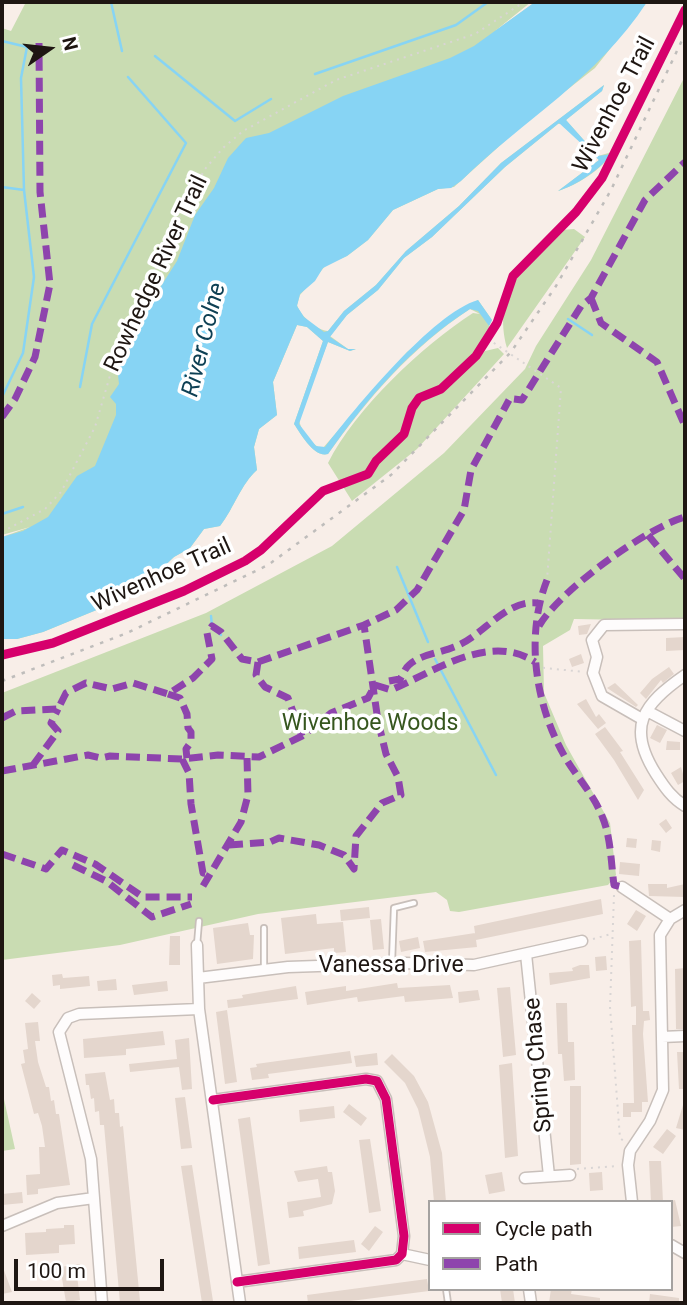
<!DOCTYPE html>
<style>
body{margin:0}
#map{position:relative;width:687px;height:1305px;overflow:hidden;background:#f8eee8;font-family:Roboto,sans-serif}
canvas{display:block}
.frame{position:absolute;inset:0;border:4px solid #1e1612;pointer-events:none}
.legend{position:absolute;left:428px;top:1200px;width:245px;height:91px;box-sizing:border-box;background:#fff;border:2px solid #a5a2a0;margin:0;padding:9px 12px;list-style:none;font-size:21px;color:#1e1612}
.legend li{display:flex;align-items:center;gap:14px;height:35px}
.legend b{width:35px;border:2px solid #a5a2a0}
.north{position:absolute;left:14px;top:14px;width:70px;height:70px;-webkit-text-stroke:5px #fff;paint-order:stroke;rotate:76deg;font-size:19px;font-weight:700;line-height:28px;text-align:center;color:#1e1612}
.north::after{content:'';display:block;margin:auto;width:24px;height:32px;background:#1e1612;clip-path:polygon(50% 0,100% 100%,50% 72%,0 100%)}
.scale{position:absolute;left:14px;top:1259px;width:150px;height:32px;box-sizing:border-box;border:4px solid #1e1612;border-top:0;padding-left:9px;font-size:21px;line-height:24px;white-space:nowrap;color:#1e1612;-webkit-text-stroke:5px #fff;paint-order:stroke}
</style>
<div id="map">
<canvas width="687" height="1305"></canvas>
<div class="frame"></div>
<ul class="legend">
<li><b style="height:9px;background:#d6006c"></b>Cycle path</li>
<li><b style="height:9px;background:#8e44ad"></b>Path</li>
</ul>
<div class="north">N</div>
<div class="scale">100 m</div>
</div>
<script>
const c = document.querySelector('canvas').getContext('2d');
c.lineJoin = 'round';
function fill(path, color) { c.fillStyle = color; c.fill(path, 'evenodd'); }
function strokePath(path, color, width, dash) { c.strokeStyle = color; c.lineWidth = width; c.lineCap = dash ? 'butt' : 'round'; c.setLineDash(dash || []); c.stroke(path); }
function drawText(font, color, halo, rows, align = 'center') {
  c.font = font + ' Roboto,sans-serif'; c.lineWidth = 7; c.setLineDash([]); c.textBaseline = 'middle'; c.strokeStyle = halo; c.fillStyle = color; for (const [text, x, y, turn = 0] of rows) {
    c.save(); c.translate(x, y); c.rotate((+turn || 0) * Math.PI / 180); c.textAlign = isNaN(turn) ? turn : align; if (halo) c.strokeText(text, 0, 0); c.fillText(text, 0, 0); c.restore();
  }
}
fill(new Path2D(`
 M26,2H531L495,31L535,2L456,107L103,521L2,537L30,527L2,535V28L11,31Z
 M647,2L595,68L526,122L454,187L438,189L393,210L368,240L347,256L327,264L300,295L297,305C300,316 318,331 328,331L344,311L376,285L406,251L459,206L501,163L604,85L602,91L566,120L598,156L612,152C604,169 575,186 558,191L599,160L562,124H558L505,167L432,237L404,258L378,290L347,315L330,336L348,349H356L350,351L328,342L299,418C299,429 312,445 322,449L407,352L450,316L478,300L492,320L489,326L492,330L466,365L472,364L485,351L498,348L504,354L417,449L352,501L328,463C355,409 422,346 473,313L480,314L470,309C411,348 369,397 328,454C314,458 301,434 294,424L323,341L307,327L297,325L273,382L277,415L259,429L254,447L257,470C241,484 234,508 220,526L204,529L190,548L174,557L141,588L116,602L43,632L17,639H2V606L247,319Z
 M685,76V621L574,619L570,630L543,646L544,693L566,745L610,823L616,875L608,885L459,912L450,911L447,900L436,892L258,914L120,945L2,960V693L206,613L332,546L444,453L525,369L536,346L591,260Z
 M574,229L585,237L507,348C492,292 525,266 561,230Z
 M2,1090L15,1149L2,1151Z`), '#c9dcb2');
fill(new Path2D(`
 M535,2H647C596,80 525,118 461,181L451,188L438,189L393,210L368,240L347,256L323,268L315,281L300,294L297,306L304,317L324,332L328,331L344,311L376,285L406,251L459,206L501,163L604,85L602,91L566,120L598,156L612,154C599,170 577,185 558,191L599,160L559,123L505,167L432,237L404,258L378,290L347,315L330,337L348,349H356L350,351L328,342L299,424L316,446L325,447C355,408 433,313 478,300L492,320L489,326L478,311L470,309C411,347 368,397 328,454C314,458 301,434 294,424L323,341L307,327L297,325L273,382L277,415L259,429L254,447L257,470C241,484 234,508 220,526L204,529L190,548L174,557L141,588L116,602L43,632L17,639H2V537L23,531L48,517L77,476L95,466L116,415V404L110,397L119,384L117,366L136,335L142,316L177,261L195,215L214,188L228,158L246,138L269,133L343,96L450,58L474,46Z`), '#87d4f4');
strokePath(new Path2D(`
 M111,2L122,51
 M2,41L27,47L21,78L24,190L34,277L23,353L2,397
 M155,56L235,121L271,99
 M315,74L456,25L488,2
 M2,187L24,190
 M568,319L592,335
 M80,387L92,324L186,143L128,77
 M2,514L23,507
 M397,567L428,642
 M211,616L212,626L221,635
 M435,659L496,775`), '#87d4f4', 2.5);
fill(new Path2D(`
 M591,624L587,634L579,635L578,626Z
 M685,637V650L666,651V638Z
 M581,654L584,663L572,667L569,659Z
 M669,667L674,674L663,683L661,680L646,699L640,693L652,679Z
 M615,683L638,705L636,707L607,688Z
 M586,699L596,717L599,714L606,723L598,729L577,704Z
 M657,725L667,730L660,743L650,738Z
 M605,727L623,751L620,752L644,790L638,800L614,760L595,734Z
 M667,741L680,742V750H666Z
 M681,767L685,781L678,785L671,773Z
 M666,819L672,828L666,833L659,824Z
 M627,838L637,839L636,848L626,847Z
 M652,840L661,841L660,852L651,850Z
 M620,862L640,864L639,876L619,874Z
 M648,884H667V888L685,884V897L649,896Z
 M601,899L603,914L476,940L474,926Z
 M369,907L370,918L341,921L340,910Z
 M636,910L646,916L637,931L627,924Z
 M316,914L317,924L343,922L346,952L334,953V948L285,954L281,918Z
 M381,919L384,949L373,950L370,920Z
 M248,923L250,935H254L253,959L217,964L213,928Z
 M475,933L477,947L425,952L423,941Z
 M170,936H180V965H169Z
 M418,937L420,948L401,952L399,941Z
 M641,940L643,1011H649L650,1020L644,1021L643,1034L648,1102H642V1112H631V1117H623V1103H634L632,1025H636V1006L631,1007L629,941Z
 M606,956L607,970L596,971L595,957Z
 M580,965H589L590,978L550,985L549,973L573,971L572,968Z
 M685,968V1029H676L675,969Z
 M62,974L63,978L89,976L90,986L60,989V985L53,986L52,975Z
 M116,979L117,990L98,991L97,981Z
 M167,981L168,991L134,995L132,985Z
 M397,983L398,988L450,985L453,998L405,1002L404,996L358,1002L357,997L307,1005L305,992L346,986V991Z
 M296,986L298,999L228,1008L227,1000L243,998L242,995Z
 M510,987L516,1055L503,1057L497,988Z
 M478,990L480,1000L459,1003L458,992Z
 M32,993L41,1001L34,1009L25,1001Z
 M556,1003H567L568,1042H574L575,1080L564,1081L562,1054H558Z
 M227,1010L237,1082L225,1084L216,1012Z
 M38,1022L40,1041H35L38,1062L46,1087H49L51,1101L54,1100L56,1114H59L70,1185L38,1189V1194L27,1195L26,1175L40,1174L39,1147H45L42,1126L38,1113L34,1114L21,1064L25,1063L23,1050L28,1049L25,1023Z
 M163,1031L165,1045L126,1049V1055L84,1058L83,1039Z
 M189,1038L192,1089L182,1090L179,1067L130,1072L129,1064L177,1059L175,1040Z
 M350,1051L352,1063L268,1074L269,1078L252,1080L250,1068L257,1067L256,1064Z
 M677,1052H685V1089H679Z
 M377,1053L378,1065L356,1067L354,1056Z
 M392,1054L414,1076L428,1102L442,1153L446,1202H434L430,1157L418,1109L405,1083L384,1062Z
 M512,1063L518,1156L505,1158L499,1065Z
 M105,1072L110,1100L114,1099L115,1113H119L120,1127L123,1126L140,1301L120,1303L104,1125H100L99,1111L95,1112L94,1098L91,1099L89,1085H86L85,1074Z
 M570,1086H581V1164L570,1165Z
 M185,1097L192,1148L181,1149L175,1098Z
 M349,1104L367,1118L361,1126L343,1112Z
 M683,1105H685V1130L676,1128Z
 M334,1106L335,1118L300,1122L299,1110Z
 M250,1117L270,1264L258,1266L238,1119Z
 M667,1129L676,1136L663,1154L653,1147Z
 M370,1139L381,1211L369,1213L359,1140Z
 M649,1161H661L663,1202H651Z
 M192,1165L213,1301L202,1303L181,1166Z
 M327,1166L328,1172H332L335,1191L332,1204L303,1211L304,1216L289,1218L287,1202L321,1197L318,1179L298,1182L294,1171Z
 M502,1172L505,1191L489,1194L485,1175Z
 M602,1172L603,1190L590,1191L589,1173Z
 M22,1192L23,1203L2,1205V1194Z
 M675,1200L681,1226L671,1227V1201Z
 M64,1225H74L75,1244L59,1245V1253L26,1255L25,1233L46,1232V1229L64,1228Z
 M375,1226L383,1232L369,1251L361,1244Z
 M354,1240L356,1252L299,1259L298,1247Z
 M80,1264L82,1274L77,1275L80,1300L66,1302L60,1267Z
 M2,1265L12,1292L2,1294Z
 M427,1279L429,1291L335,1303H308L307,1295Z
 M500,1289H513L515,1303H502Z
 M551,1289H572L571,1294L600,1298V1303H549Z
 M650,1294L679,1298V1303H649Z`), '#e4d6cd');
const lane = new Path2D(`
 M264,928V969
 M197,945L199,921
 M392,962L394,908L414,903
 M446,1289L448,1303`);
const street = new Path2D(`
 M685,675C643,704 626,727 656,774C665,788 672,798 685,806
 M647,711L685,731
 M642,719L602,696L593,673L597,657L592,640L604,625L685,624
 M622,887L670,919
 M197,945L199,1009L240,1303
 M526,954L549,1176
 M198,978L288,967L406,963L474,965L582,941
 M662,1037L685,1036
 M213,1100L366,1079L377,1081L386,1099L404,1236L402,1254L396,1260L237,1282
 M525,1178L570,1175
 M632,1202L628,1165L630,1151L650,1121L663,1090L660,935L670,919L685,910
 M2,1226L57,1203L94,1198
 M671,1245L685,1253
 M402,1254L430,1260
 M529,1289L531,1303
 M102,1303L91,1159L59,1032L68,1018L79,1014L199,1009`);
strokePath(lane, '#c8bfba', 8);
strokePath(street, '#c8bfba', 13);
strokePath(new Path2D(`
 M488,339L561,388L547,580
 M509,400L514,399
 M2,532L45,509L61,492L95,427L116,355L187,201L205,169L223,148L243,131L336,80L475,34L524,2
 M536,667L584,672
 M610,857L611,865
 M614,895L610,1007L620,1138L625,1142
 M593,939L611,934
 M577,1169L617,1166`), '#d9d5d4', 2, [2, 5]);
strokePath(lane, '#fefcfc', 4.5);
strokePath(street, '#fefcfc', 10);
strokePath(new Path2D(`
 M2,681L127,633L268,565L391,475L511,352L556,286L611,190L685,34`), '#bfbdbb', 2.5, [3.5, 7]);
strokePath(new Path2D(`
 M591,298L601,323L657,362L685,426
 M514,399L522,400L581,306L591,298L645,200L685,162
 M2,417L15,399L35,357L50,284L40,192L39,43
 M648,535L685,579
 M547,580C525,636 535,705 565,757C576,776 594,795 602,816C611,837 611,863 614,885L622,887
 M539,626C559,591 646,528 685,517
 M258,662L256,675L265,687L288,698L302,736
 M389,681L400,679C403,675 405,668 409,665C421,654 440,653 454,647C484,636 505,599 538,603
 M168,694L180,698L187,714L188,728L191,732V742L186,749L187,759
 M2,718L16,711L58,709L66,693L86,683L112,689L133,683L168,694L193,678L212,659L207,633L212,626L221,632L242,659L258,662L364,625L396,610L417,590L464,510L471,470L509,400
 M182,759L189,773L191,804L203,873L209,874
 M33,765L58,731L51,723L58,709
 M2,771L88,755L101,758L110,756L182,759L218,755L259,757L302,736L331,713L368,698L375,685L391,690C435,671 490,632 535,662
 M229,845L270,842L279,838L319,845L344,855L354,869L356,836L382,803L401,795L398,777L386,754L378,721L364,625
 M2,854L46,869L62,850L95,864L143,897H192
 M73,865L106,881L152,917L191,904
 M203,886L241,822L248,795L247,758`), '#8e44ad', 7, [14, 7]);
strokePath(new Path2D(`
 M2,655L53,643L184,591L245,561L261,550L323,491L368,474L376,461L404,434L412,408L419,398L441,389L476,356L497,323L513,276L576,212L602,178L685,10
 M213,1100L366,1079L377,1081L386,1099L404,1236L402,1254L396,1260L237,1282`), '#d6006c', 9);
drawText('23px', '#1e1612', '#fff', [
 ["Wivenhoe Trail",615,105,-62],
 ["Rowhedge River Trail",157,274,-65],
 ["Wivenhoe Trail",162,576,-24],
 ["Vanessa Drive",391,966],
 ["Spring Chase",539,1065,-95]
]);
drawText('23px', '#36561e', '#fff', [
 ["Wivenhoe Woods",370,724]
]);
drawText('italic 24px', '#0e4054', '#fff', [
 ["River Colne",205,340,-76]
]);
</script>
